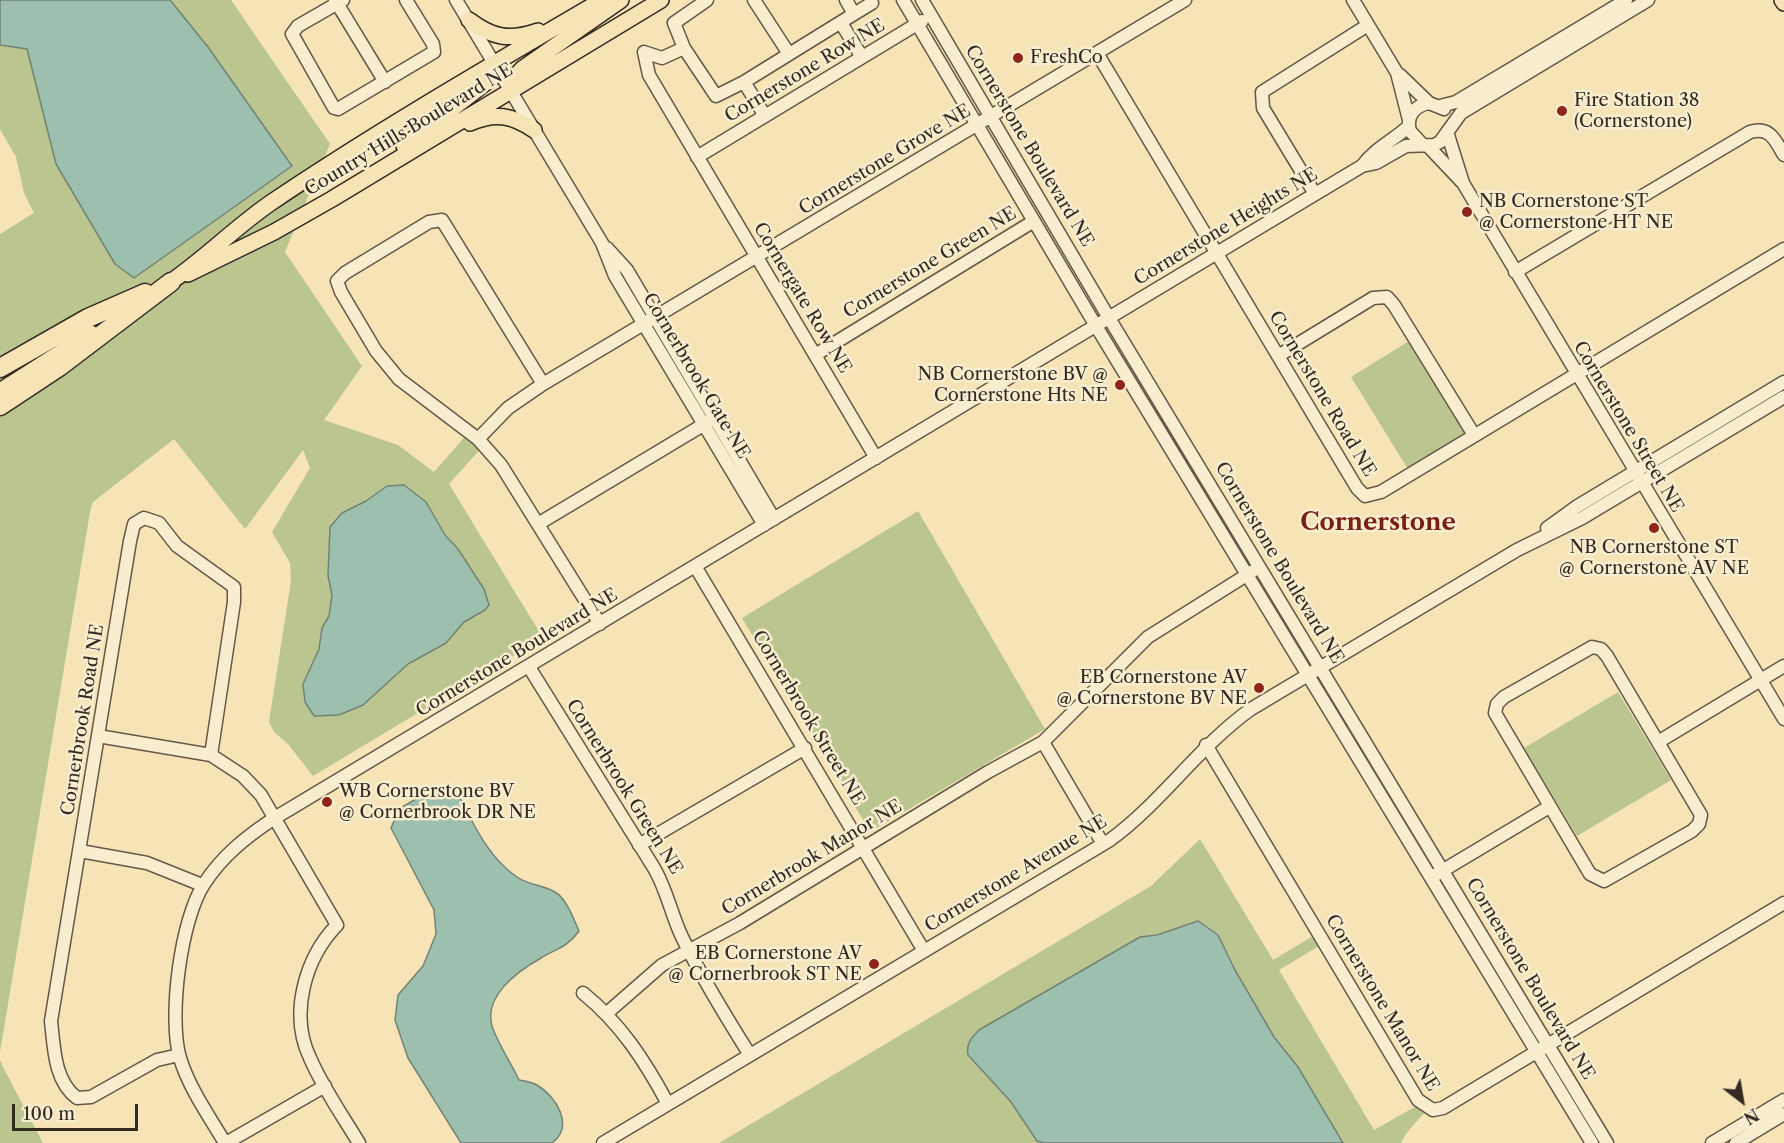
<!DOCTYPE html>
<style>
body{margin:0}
#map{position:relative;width:1784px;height:1143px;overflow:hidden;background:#f6e4b6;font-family:"Libre Caslon Text",serif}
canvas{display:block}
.north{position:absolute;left:1712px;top:1071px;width:60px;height:60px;-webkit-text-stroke:4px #f9edd0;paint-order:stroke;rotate:149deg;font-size:16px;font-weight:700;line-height:24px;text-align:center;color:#332a22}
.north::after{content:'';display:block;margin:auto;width:21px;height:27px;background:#332a22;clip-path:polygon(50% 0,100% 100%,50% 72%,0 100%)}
.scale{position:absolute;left:12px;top:1104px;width:126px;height:27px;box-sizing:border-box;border:3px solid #332a22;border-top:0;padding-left:8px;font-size:18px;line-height:21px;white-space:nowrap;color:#332a22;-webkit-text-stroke:4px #f9edd0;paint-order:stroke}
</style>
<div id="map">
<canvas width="1784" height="1143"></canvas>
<div class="north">N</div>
<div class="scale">100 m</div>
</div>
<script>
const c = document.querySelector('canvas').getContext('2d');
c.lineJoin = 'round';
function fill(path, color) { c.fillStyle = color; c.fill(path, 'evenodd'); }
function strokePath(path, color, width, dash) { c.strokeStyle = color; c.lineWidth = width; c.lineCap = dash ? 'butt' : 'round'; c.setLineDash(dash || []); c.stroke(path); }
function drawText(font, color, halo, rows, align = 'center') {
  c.font = font + ' "Libre Caslon Text",serif'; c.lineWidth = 5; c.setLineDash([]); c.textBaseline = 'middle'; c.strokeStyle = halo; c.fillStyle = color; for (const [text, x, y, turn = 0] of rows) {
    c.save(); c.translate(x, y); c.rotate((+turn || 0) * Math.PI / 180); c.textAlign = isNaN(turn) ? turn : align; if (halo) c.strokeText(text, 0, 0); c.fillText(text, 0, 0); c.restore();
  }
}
fill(new Path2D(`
 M0,0H231L330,144L285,252L362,366L324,420L398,445L434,472L469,432L484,445L449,484L543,638L313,776L288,744L274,732L269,722L291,581L290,563L272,532L310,468L303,450L245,529L174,439L93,502L90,512L0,1052V234L34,213L24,193L16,157L0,129Z
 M1414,338L1474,435L1411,474L1351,377Z
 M918,511L1045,729L875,829L866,825L742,618Z
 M1618,692L1671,780L1577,836L1524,748Z
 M1200,839L1273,960L1318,933L1324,943L1279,970L1374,1130L1420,1104L1427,1109C1419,1121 1406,1130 1401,1143H719L1151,886Z
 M0,1060L3,1067L43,1143H0Z`), '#bac590');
const water = new Path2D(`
 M0,0H170L208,47L292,166L134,278L115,264L56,164L27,49L0,45Z
 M404,485L426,502L445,535L458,549L484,589L489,605L485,610L464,622L446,643L408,664L363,705L339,715L314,716L305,702L303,684L319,649L322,628L329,616L332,595L328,576L330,527L342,513L366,501L387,486Z
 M438,786C459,787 465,807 473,823C483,842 499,865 517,877C528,885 544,885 555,892C567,899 574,920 579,931C569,946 556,949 541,958C518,971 481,997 493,1029C500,1047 511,1063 519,1080C525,1081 532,1082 537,1085C556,1097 575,1126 552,1143H461L408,1058L395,1020L398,995L423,966L436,934L434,910L391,828L399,809Z
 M1198,921L1218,935L1235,970L1274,1037L1298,1067L1343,1143H1044L1037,1141L1011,1102L968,1055C966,1044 971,1038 979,1030L1140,937L1157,935Z`);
fill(water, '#9dbfad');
strokePath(water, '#738375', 1.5);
const minor = new Path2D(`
 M335,0L385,82
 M343,0L298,26L292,34L334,108L338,109L434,52L433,44L406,0
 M456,0L602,243L615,276L764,525
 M707,0L674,23L684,48L716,96L744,82L854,14L846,0
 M754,0L789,54
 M903,0L1096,326L1592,1143
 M922,0L1109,318L1607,1143
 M1353,0L1397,73L1409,120
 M854,14L872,3
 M841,23L862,57
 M684,48L662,58L644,52L649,75L876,458
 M1097,53L1357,488L1365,496L1381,492L1784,249
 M1400,75L1429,103
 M744,82L765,116
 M1440,106L1456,102L1626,0
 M1448,135L1463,183L1784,719
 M1422,144L1410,131C1406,116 1414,106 1429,103L1444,109
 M1428,146L1462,182
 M697,157L922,21
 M1362,166C1374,149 1394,140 1409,126
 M1315,194L1263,108L1262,92L1368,25
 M607,248L627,270L774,519
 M1515,272L1750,132C1770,126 1775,140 1784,155
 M815,355L1034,221
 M1278,356L1373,298L1387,297L1394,305L1474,435
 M543,384L442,220L429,222L345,273L337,281L341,292L376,351L399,379L478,439L501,465L600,624
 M478,439L508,408L543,384L1185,0
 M538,524L708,422
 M1547,528L1576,507L1784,382
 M695,566L924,951
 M1592,647L1601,649L1607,656L1701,815L1699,824L1692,831L1604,881L1590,874L1495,713L1497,704L1504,697Z
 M529,667L654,868C667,890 671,914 682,937C702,978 726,1017 750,1055
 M98,736L211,755L243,776L261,795L337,925C305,958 289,1014 310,1058C323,1088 342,1115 359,1143
 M1043,742L1103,844
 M1658,742L1784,666
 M1206,745L1418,1100L1433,1110L1443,1108L1784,903
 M639,845L805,748
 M80,851L147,863L202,885
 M1437,874L1549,807
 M583,993C621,1024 645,1061 668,1104
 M607,1013L662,965L740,923L988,772L1043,742L1148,637L1253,571
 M179,1055L157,1060L91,1097L77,1098C54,1081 54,1047 51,1021L130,541L134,524L144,518L159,523L177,546L234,587V602L211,755
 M225,1143C209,1116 189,1088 180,1058C168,1017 181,919 204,884C222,856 246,837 273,819L1362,166L1376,163L1406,146L1434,145L1440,142L1461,113L1648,0
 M226,1143L325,1086
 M603,1143L1110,840C1162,802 1198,747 1251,709L1517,550L1582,518L1784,397
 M1712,1143L1784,1100
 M1736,1143L1784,1114`);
const major = new Path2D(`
 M1782,0L1784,3
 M469,20C493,38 509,41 538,31
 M511,91V81L522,69L621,0
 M470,123C495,112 512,115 534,130
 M404,146L492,78L495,63
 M188,274L274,232L332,199L661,0
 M162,288C200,263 232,230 269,204C377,131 490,66 602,0
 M0,391L91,333`);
const highway = new Path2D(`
 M0,368L88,318L145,293
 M0,406L59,367L171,282`);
strokePath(minor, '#645847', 15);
strokePath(major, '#332a22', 18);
strokePath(highway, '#332a22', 21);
strokePath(minor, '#f9edd0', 12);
strokePath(major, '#f6e4b6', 15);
strokePath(highway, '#f6e4b6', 18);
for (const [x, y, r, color] of [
 [1018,58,6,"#8f2418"],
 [1562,111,6,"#8f2418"],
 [1467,212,6,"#8f2418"],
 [1120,385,6,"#8f2418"],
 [1654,528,6,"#8f2418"],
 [1259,688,6,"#8f2418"],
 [327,802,6,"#8f2418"],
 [874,964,6,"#8f2418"]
]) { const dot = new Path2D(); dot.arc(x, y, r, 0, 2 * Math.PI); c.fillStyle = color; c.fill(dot); strokePath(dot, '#f9edd0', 2); }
drawText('18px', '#332a22', '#f9edd0', [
 ["FreshCo",1030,58],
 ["Fire Station 38",1574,101],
 ["(Cornerstone)",1574,122],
 ["NB Cornerstone ST",1479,202],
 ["@ Cornerstone HT NE",1479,223],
 ["NB Cornerstone BV @",1108,375,"right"],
 ["Cornerstone Hts NE",1108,396,"right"],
 ["NB Cornerstone ST",1654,548,"center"],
 ["@ Cornerstone AV NE",1654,569,"center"],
 ["EB Cornerstone AV",1247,678,"right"],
 ["@ Cornerstone BV NE",1247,699,"right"],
 ["WB Cornerstone BV",339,792],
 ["@ Cornerbrook DR NE",339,813],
 ["EB Cornerstone AV",862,954,"right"],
 ["@ Cornerbrook ST NE",862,975,"right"]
], 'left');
drawText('18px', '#332a22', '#f9edd0', [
 ["Cornerstone Row NE",805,71,-31],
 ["Country Hills Boulevard NE",409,130,-31],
 ["Cornerstone Boulevard NE",1029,146,59],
 ["Cornerstone Grove NE",885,160,-31],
 ["Cornerstone Heights NE",1226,227,-31],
 ["Cornerstone Green NE",930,263,-31],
 ["Cornergate Row NE",802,298,59],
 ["Cornerbrook Gate NE",696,376,59],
 ["Cornerstone Road NE",1322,394,59],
 ["Cornerstone Street NE",1628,427,59],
 ["Cornerstone Boulevard NE",1279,563,59],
 ["Cornerstone Boulevard NE",517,653,-31],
 ["Cornerbrook Street NE",808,718,59],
 ["Cornerbrook Road NE",83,720,-81],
 ["Cornerbrook Green NE",624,787,58],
 ["Cornerbrook Manor NE",812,858,-31],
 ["Cornerstone Avenue NE",1016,874,-31],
 ["Cornerstone Boulevard NE",1530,979,59],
 ["Cornerstone Manor NE",1382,1003,59]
]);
drawText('bold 24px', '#7a1f14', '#f9edd0', [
 ["Cornerstone",1378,523]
]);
</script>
